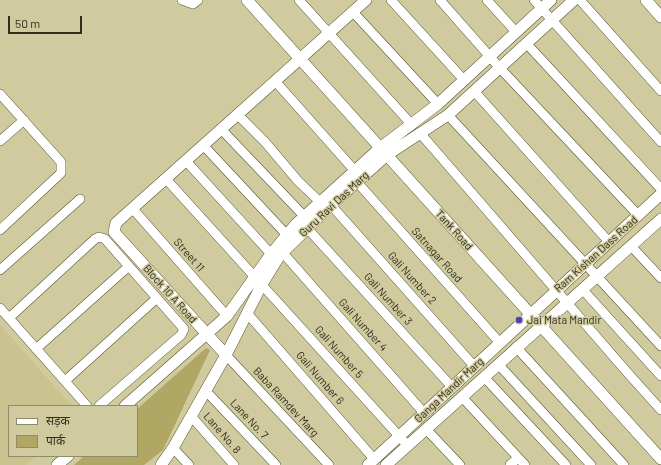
<!DOCTYPE html>
<meta charset="utf-8">
<style>
body{margin:0}
#map{position:relative;width:661px;height:465px;overflow:hidden;background:#d0ca9f;font-family:Barlow,"Noto Sans Devanagari",sans-serif}
canvas{display:block}
.legend{position:absolute;left:8px;top:405px;width:130px;height:52px;box-sizing:border-box;background:#d0ca9f;border:1px solid #908c6b;margin:0;padding:5px 7px;list-style:none;font-size:12px;color:#302e1d}
.legend li{display:flex;align-items:center;gap:8px;height:20px}
.legend b{width:20px;border:1px solid #908c6b}
.scale{position:absolute;left:8px;top:16px;width:74px;height:18px;box-sizing:border-box;border:2px solid #302e1d;border-top:0;padding-left:5px;font-size:12px;line-height:14px;white-space:nowrap;color:#302e1d;-webkit-text-stroke:3px #d0ca9f;paint-order:stroke}
</style>
<div id="map">
<canvas width="661" height="465"></canvas>
<ul class="legend">
<li><b style="height:5px;background:#fff"></b>सड़क</li>
<li><b style="height:11px;background:#b0a765"></b>पार्क</li>
</ul>
<div class="scale">50 m</div>
</div>
<script>
const c = document.querySelector('canvas').getContext('2d');
c.lineJoin = 'round';
function fill(path, color) { c.fillStyle = color; c.fill(path, 'evenodd'); }
function strokePath(path, color, width, dash) { c.strokeStyle = color; c.lineWidth = width; c.lineCap = dash ? 'butt' : 'round'; c.setLineDash(dash || []); c.stroke(path); }
function drawText(font, color, halo, rows, align = 'center') {
  c.font = font + ' Barlow,sans-serif'; c.lineWidth = 3; c.setLineDash([]); c.textBaseline = 'middle'; c.strokeStyle = halo; c.fillStyle = color; for (const [text, x, y, turn = 0] of rows) {
    c.save(); c.translate(x, y); c.rotate((+turn || 0) * Math.PI / 180); c.textAlign = isNaN(turn) ? turn : align; if (halo) c.strokeText(text, 0, 0); c.fillText(text, 0, 0); c.restore();
  }
}
fill(new Path2D(`
 M0,325L72,406H9V456H37L26,465H0Z`), '#cac390');
fill(new Path2D(`
 M206,348L210,350L163,450L144,465H74L84,456H137V409Z`), '#b0a765');
const minor = new Path2D(`
 M182,0L193,4L198,0
 M299,0L412,125
 M391,0L464,80
 M440,0L499,67L638,215
 M487,0L516,32
 M534,0L661,142
 M580,0L661,91
 M353,12L438,104
 M526,43L661,189
 M275,81L355,171
 M474,91L609,242
 M0,94L61,162V173L0,230
 M237,114L265,142L298,181L320,202
 M448,115L661,346
 M221,129L304,216
 M420,133L626,371L661,410
 M0,141L24,120
 M203,145L286,234
 M186,161L271,254
 M166,179L408,446
 M357,182L500,343
 M331,205L474,366
 M133,209L227,316
 M307,228L452,387
 M631,246L661,278
 M283,253L424,413
 M0,270L80,199
 M583,290L661,376
 M0,308L87,406
 M247,313L374,459
 M9,318L95,239L99,237L105,239L184,329L181,335L99,406
 M516,347L624,465
 M36,349L129,266
 M226,355L329,465
 M498,364L591,465
 M484,377L566,465
 M65,381L157,298
 M205,390L276,465
 M462,397L525,465
 M191,416L234,465
 M426,429L460,465
 M173,448L189,465
 M510,465L518,458`);
const tertiary = new Path2D(`
 M247,0L661,459
 M646,0L661,17
 M226,355L114,232L116,223L366,0
 M125,406L227,316L271,254L296,224L380,148L438,104L551,0
 M57,465L68,456
 M161,465L173,448L226,355L262,284L280,255L331,205L387,155L448,115L574,0
 M368,465L661,194
 M386,465L661,219`);
strokePath(minor, '#5a542d', 10);
strokePath(tertiary, '#5a542d', 12);
strokePath(minor, '#fff', 9);
strokePath(tertiary, '#fff', 11);
for (const [x, y, r, color] of [
 [519,320,4,"#4d41b8"]
]) { const dot = new Path2D(); dot.arc(x, y, r, 0, 2 * Math.PI); c.fillStyle = color; c.fill(dot); strokePath(dot, '#d0ca9f', 1.5); }
drawText('11px', '#302e1d', '#d0ca9f', [
 ["Guru Ravi Das Marg",334,204,-43],
 ["Tank Road",454,230,48],
 ["Ram Kishan Dass Road",596,254,-42],
 ["Street 11",189,255,49],
 ["Satnagar Road",437,255,48],
 ["Gali Number 2",412,278,48],
 ["Block 10 A Road",170,294,48],
 ["Gali Number 3",388,299,48],
 ["Gali Number 4",363,325,48],
 ["Gali Number 5",339,352,48],
 ["Gali Number 6",320,378,49],
 ["Ganga Mandir Marg",449,390,-43],
 ["Baba Ramdev Marg",286,402,47],
 ["Lane No. 7",249,419,47],
 ["Lane No. 8",222,433,49]
]);
drawText('11px', '#302e1d', '#d0ca9f', [
 ["Jai Mata Mandir",527,320]
], 'left');
</script>
